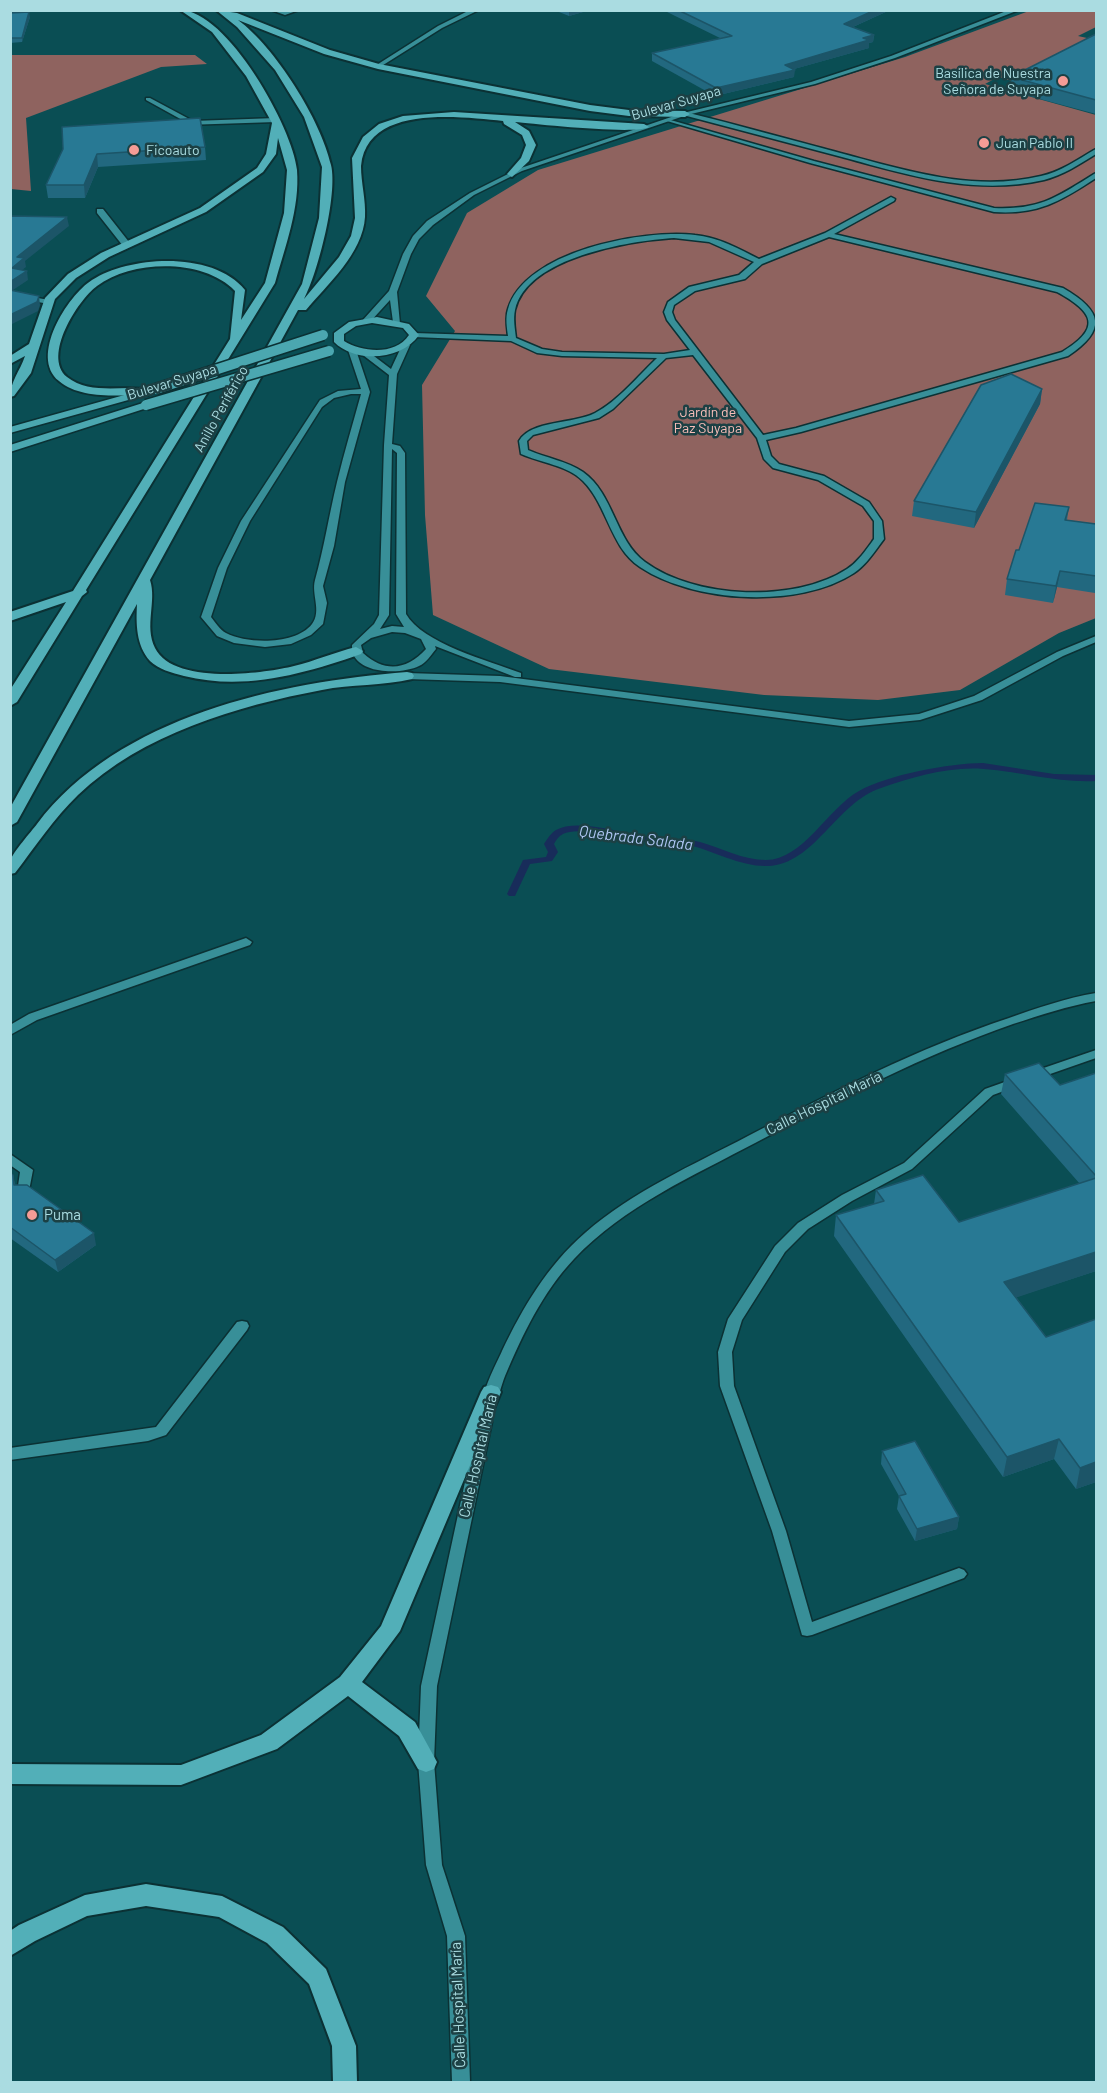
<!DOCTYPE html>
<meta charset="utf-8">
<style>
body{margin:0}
#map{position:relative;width:1107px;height:2093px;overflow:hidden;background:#0a4e54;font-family:Barlow,sans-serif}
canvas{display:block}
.frame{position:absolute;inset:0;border:12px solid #aadce1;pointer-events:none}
</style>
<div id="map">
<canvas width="1107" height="2093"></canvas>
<div class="frame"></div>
</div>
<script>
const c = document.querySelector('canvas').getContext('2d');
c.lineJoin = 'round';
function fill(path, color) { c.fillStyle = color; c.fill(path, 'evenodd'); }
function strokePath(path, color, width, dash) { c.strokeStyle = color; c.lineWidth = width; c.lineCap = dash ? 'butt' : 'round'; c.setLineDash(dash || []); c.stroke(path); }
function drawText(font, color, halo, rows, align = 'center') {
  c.font = font + ' Barlow,sans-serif'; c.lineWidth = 5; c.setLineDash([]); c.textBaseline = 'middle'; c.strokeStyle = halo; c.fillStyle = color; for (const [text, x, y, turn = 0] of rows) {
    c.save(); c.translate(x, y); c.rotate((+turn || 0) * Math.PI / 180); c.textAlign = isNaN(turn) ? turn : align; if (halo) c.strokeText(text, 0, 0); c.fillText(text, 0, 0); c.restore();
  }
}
fill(new Path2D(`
 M1029,11H1096V27L1078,36L1096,40L1023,84L998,77L985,84L1096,115V618L1059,633L960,690L878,700L764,695L549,669L433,615L425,515L422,385L455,331L426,296L467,213L538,170L905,57Z
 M11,55H195L207,64L161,67L26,118L31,191L11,189Z`), '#8f635f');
fill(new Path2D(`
 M983,763L1054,774L1096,775V781C1058,783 1022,772 984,769C950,766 913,777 881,788C836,803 815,864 768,866C741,867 714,851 689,845C677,843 665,845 652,843C632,841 580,825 563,834C559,836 556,840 554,844L558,852L552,861L530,864L515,896H509L507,894L523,860L546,857L548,852L544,844C547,839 551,833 556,830C579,817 629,836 655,838C671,839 684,838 700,842C721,848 743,860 766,860C803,860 828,808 859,791C887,775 950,763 983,763Z`), '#182c5a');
const service = new Path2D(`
 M10,10H24L10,13Z
 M271,10H299L285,15Z
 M146,98H150L193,121L276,118L279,120L276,122L185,125L182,123L184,121L146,100Z
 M685,112C738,125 791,140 844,154C908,171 974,192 1041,176C1060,172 1077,160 1094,150L1096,149V154C1080,164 1063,175 1044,180C975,196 908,175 842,157C789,143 736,129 683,115V113Z
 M667,119L814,161L994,208C1040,210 1057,197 1094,174L1096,173V178C1061,201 1038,215 994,212L810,163L667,121Z
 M891,197L895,199L894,201L834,234L1063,288C1103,311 1107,330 1068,356L801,432L766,440L771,456L779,464L824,476L869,502L882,521L884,539C875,551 866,565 854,573C799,609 694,603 640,567C610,547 608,506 583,481C567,465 541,463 521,454L519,441C531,420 574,424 595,413C618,401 638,376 657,358L562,356L537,353L511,341L414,337L410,335L414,333L508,336C507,328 505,318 508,309C525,251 643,229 695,235C718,237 739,249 759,259L825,233ZM829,237L1057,292C1094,312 1102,328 1062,352L796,428L763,435L675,320L672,312L674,305L695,291L745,279L762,264ZM674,238L709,242L754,262L739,275L689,287L668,302L664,312L667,320L690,350L664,354L562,352L542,349L516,338C515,329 513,319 515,310C527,257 629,241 674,238ZM693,355L757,438L764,459L773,468L818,480L863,506L874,521V539C866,550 858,562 847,569C795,603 695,599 645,562C615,540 614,494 583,472C567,461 546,458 528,450L527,441L533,435L599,418L613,409L666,358Z
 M97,209H103L129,242V246H123L97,213Z
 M10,293L49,300L53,302L49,304L10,297Z
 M349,348L356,350L370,392L345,482L334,546L323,586L327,603L323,624L311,635L291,644L265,647L234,643L217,636L201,617L218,568L241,521L320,400L338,391L361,389L348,350ZM351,394H361C353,423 344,453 337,482C329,515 324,548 315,580C311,594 322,611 312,624C296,645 247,644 226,633C220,630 215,622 211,617L227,568L250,521L322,407L334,398Z
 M246,938L252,942L250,945L37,1020L10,1035V1025L29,1014Z
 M1096,993V1001C1068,1006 1041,1015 1013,1024C924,1055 841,1098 757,1142C693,1176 624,1206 574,1259C542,1293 523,1334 505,1376C501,1386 499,1397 494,1406L489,1407L484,1406C479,1395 497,1363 502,1351C523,1307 547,1266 585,1233C633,1191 693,1165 748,1136C833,1092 918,1048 1009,1018C1037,1008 1066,998 1096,993Z
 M1096,1050V1058L1033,1080L1027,1076L1029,1073Z
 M1016,1078L1020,1079L1022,1082L1020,1085L993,1095L912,1169L852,1201L808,1229L785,1252L742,1320L732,1352L734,1386L786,1531L812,1622L959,1568L964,1570L967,1574L964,1578L812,1635L807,1636L802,1635L772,1531L720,1386L718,1352L728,1319L775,1246L798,1223L842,1195L904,1163L985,1089Z
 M10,1154L33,1170L28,1196H18L17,1193L20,1172L10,1165Z
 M242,1321L247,1322L249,1326L247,1330L166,1435L148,1441L10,1460V1448L156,1427L237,1322Z
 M485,1417L490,1418L492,1422L437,1686L434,1762L442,1865L465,1936L470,2082H452L447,1936L426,1865L418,1762L421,1686L478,1422L480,1418Z`);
const minor = new Path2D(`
 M470,10H479L442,28L380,67L375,66L438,26Z
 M1009,10H1019L895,58L815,84L687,115L522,171L474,195L433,225L419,239L411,254L397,292L400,324L393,322L390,300L369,323L362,321L389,291L403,254L413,236L427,221L470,193L518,169L683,113L811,82L891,56Z`);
const tertiary = new Path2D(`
 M403,343L410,345L397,374L392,444L400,446L405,453L406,614C422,643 489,661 521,673V677H515L435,646L436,649C431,655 426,663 419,666C403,674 362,675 353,654C352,651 352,648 352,645L374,624L379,615L384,445L389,375L359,352L366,350L391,369ZM392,449L397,453L396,614L404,627L392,626L380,629L389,615ZM392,632L405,633L421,639L426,649C407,670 385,673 363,653L361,645L371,638Z
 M1096,636V642L1063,656L982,700L920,720L849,727L500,682L407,679L402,676L407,673L500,676L849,721L919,714L974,696L1057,652Z`);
const primary = new Path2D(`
 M377,317L409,324L419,335C402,360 356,364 334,342V333L349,322ZM372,323L403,328L409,335C395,356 362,352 344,341V334L356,326Z
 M153,387L158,390L157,392L10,433V427Z
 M146,402L151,405L150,407L10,452V445Z`);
const trunk = new Path2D(`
 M180,10C227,10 293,128 297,170C300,208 285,247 275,283L86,590L87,592L82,596L17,702L10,706V690L66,602L10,621V612L73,591L230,339L235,291C203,258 132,260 97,286C78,300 42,356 67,377C91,396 125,384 152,390L154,392L148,395C121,395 81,400 59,381C29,357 67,296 92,280C131,255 214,251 245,290L241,320L265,283L284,213L287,170L278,138L276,154L263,172L206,212L109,257L76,278L55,299L31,373L14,396L10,397C10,382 20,371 25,356L10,364V356L29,344L45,298L68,274L101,253L200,208L257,168L266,154L272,123L246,76L212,32Z
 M216,10L237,13L330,50L379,64L590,105L629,110L685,111L690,114L685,117L629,116L590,111L378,69L324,54L238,20C275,47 321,120 331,165C338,194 318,273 304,299L339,257L351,236L355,218L352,158L363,137L379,124L403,116L454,112L644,124L649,127C637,135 536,124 515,122L529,131L536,145L529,161L512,177L507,174L521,158L526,145L522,135L504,124L503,121C460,117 367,104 361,166C361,183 366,200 365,217C363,253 327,285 306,310H298L150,580C157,601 144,626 155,648C173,685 262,674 294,666C315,661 335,652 356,647L363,651L361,654C304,674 244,691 184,676C172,673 158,669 150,661C136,645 136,624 137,604L17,822L10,826V808L302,284L319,218L322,167L304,117L275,70L237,27Z
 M407,672L412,673L414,676L412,679C383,686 351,684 322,690C237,706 142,734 78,795C54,818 35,847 15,873L10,874C10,870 10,865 10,861C13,852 31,832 37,824C119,716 279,682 407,672Z
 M491,1385L498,1387L501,1392L400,1631L362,1682L415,1722L437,1762L434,1769L426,1772L418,1769L399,1736L348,1696L277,1749L181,1785L10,1784V1764L181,1765L261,1735L340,1677L381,1626L481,1392L484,1387Z
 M146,1884L222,1896L283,1927L326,1969L356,2046L357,2082H333L332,2046L309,1984L267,1943L219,1917L146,1906L87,1916L35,1941L10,1956V1931L19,1925L85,1895Z`);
strokePath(service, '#0b3134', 3);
strokePath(minor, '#0b3134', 3);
strokePath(tertiary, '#0b3134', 3);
strokePath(primary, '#0b3134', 3);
strokePath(trunk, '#0b3134', 4);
fill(service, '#388f98');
fill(minor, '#388f98');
fill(tertiary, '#388f98');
fill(primary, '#4ba7b0');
fill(trunk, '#52afb8');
const primaryBridge = new Path2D(`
 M156,389L323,335
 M146,405L329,351`);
strokePath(primaryBridge, '#0b3134', 13, []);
strokePath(primaryBridge, '#4ba7b0', 10);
fill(new Path2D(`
 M554,10H590L569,16Z
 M663,10H890L853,27L874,35L873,42L869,43V48L794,69V77L715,96L652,61V53L722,39Z
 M10,13L30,17L22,42L10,43Z
 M1096,34V114L1010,91L1011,77Z
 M205,147L206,160L98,167L85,198H48L46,185L63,149Z
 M1042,389L1040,404L974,528L912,516L914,501Z
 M1069,507L1067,520L1096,524V587L1095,593L1057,587L1053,603L1005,595L1007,579L1019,550Z
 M1096,1073V1271L1016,1297L1046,1337L1096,1319V1482L1076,1489L1054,1459L1003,1477L834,1236L836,1215L874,1204L876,1190L959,1222L1080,1184L1001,1094L1005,1074L1060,1085Z
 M10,1173L13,1175L15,1185L96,1245L58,1272L10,1238Z
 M882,1451L959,1517L957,1529L915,1541L897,1509L899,1496L881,1464Z`), '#22687f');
fill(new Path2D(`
 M569,10H590L569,16Z
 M875,10H890L844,31V24Z
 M29,12L30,17L22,42V38Z
 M874,35L873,42L869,43V48L787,71L795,70L794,77L715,96L716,88Z
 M97,154L98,167L85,198L84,185Z
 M67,217L69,226L25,261L26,267L13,277L12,268L17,257Z
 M27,271L28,280L10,292V282Z
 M39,296L40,305L38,311L10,325V315Z
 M1042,389L1040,404L974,528L976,512Z
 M1060,571L1057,587L1053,603L1056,586Z
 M94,1233L96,1245L58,1272L55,1260Z
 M1096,1252V1271L1000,1303L1004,1282Z
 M1059,1439L1054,1459L1003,1477L1007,1457Z
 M1096,1462V1482L1076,1489L1080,1468Z
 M959,1517L957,1529L915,1541L917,1529Z`), '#1c5568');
const building = new Path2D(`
 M678,10H875L844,24L874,35L863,38L869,40L785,65L795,70L716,88L652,53L732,36Z
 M29,12L22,38H10V13Z
 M1096,34V100L1011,77Z
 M200,118L205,147L97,154L84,185H46L63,149L62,127Z
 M10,216L67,217L17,257L24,258L12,268L27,271L10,282Z
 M10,290L39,296L37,302L10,315Z
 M1011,374L1042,389L976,512L914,501L981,385Z
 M1035,503L1069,507L1065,520L1096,524V576L1060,571L1056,586L1007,579L1016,550H1019Z
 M1039,1063L1060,1085L1096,1073V1176L1005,1074Z
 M10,1173L13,1175L14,1185H27L94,1233L55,1260L10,1227Z
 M923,1175L959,1222L1096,1178V1252L1004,1282L1046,1337L1096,1319V1462L1080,1468L1059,1439L1007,1457L836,1215L884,1201L876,1190Z
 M915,1441L959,1517L917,1529L899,1496L906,1494L882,1451Z`);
fill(building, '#287994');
strokePath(building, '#1c5568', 1.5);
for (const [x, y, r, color] of [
 [1063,81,6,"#f59c96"],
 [984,143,6,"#f59c96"],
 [134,150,6,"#f59c96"],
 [32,1215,6,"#f59c96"]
]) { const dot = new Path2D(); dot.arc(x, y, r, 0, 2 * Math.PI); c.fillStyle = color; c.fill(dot); strokePath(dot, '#1c4044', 2); }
drawText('14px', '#aadce1', '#1c4044', [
 ["Basílica de Nuestra",1051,73,"right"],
 ["Señora de Suyapa",1051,89,"right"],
 ["Juan Pablo II",996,143],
 ["Ficoauto",146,150]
], 'left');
drawText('14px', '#aadce1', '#1c4044', [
 ["Bulevar Suyapa",676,103,-16],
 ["Bulevar Suyapa",172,382,-17],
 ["Anillo Periférico",221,409,-61]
]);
drawText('14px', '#fabeb9', '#1c4044', [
 ["Jardín de",708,412],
 ["Paz Suyapa",708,428]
]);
drawText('15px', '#aadce1', '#1c4044', [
 ["Calle Hospital María",824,1103,-26],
 ["Calle Hospital María",478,1456,-77],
 ["Calle Hospital María",458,2005,-92]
]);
drawText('15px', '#aadce1', '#1c4044', [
 ["Puma",44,1215]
], 'left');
drawText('italic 16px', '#adc4f1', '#1c4044', [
 ["Quebrada Salada",636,838,7]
]);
</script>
